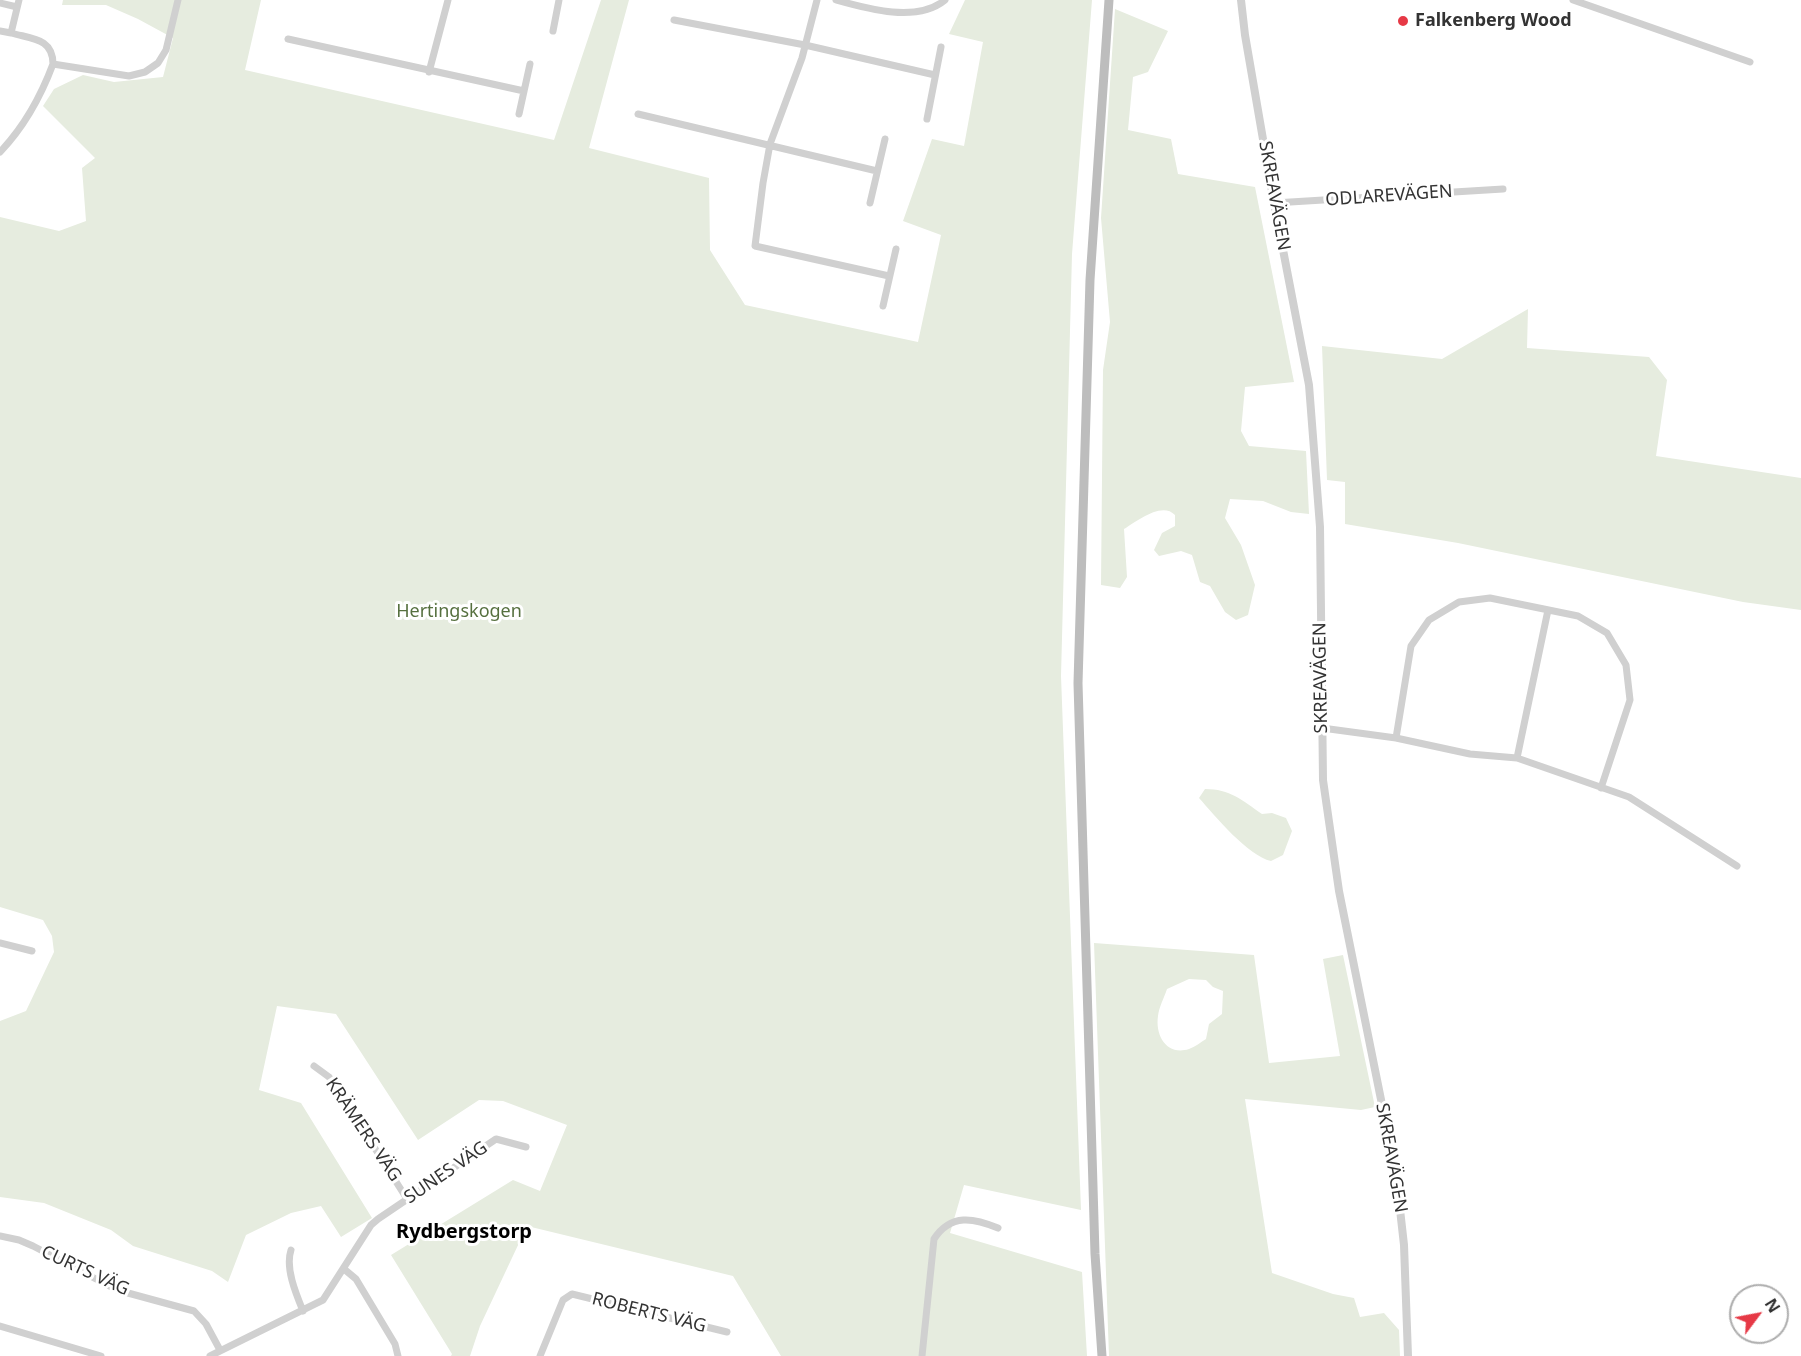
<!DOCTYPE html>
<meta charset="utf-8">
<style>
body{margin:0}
#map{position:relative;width:1801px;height:1356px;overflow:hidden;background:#fff;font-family:"Noto Sans",sans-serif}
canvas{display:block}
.north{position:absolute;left:1729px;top:1284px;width:60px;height:60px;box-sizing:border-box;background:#fff;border:2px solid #adadad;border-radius:50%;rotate:58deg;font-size:16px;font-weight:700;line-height:24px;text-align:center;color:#333}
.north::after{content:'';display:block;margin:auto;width:21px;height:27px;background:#e63946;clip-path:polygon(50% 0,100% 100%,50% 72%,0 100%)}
</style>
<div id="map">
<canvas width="1801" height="1356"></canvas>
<div class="north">N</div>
</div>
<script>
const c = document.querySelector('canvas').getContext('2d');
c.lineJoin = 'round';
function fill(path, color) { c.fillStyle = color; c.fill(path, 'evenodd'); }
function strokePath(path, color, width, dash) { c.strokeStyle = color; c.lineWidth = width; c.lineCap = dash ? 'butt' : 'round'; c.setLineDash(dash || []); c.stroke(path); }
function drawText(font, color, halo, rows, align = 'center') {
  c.font = font + ' "Noto Sans",sans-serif'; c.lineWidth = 6; c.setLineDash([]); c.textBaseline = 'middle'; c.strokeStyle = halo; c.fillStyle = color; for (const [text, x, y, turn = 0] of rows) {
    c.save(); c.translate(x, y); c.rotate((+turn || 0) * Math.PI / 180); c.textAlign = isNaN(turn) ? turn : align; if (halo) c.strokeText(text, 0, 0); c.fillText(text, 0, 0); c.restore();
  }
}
fill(new Path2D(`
 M63,0H261L245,70L554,140L601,0H629L589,148L709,178L710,250L745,305L918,342L941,235L903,221L932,139L964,146L983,42L949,34L965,0H1092L1072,254L1061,676L1081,1210L964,1185L950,1233L1082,1272L1087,1356H781L733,1276L527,1226L480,1326L470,1356H451L452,1354L391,1255L513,1180L540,1191L567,1125L503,1101L479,1100L418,1140L336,1014L277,1006L259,1090L301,1103L372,1218L341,1237L321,1206L291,1213L246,1235L228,1282L212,1271L133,1246L111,1230L44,1203L0,1197V1021L26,1011L54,952L52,936L43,920L0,907V217L59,231L86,221L82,168L95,158L43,106L54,89L83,75L114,82L163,77L173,38L138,19L106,5H62Z
 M1115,9L1168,31L1148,72L1133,77L1128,130L1171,139L1178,174L1255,187L1294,382L1245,387L1241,431L1249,446L1306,451L1309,514L1291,512L1263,501L1230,499L1225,518L1241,545L1255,585L1248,615L1236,620L1225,612L1210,586L1200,582L1192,555L1181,551L1159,556L1154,550L1162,533L1175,526V515C1162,501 1137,521 1124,529L1127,577L1120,588L1101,585L1103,370L1110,322L1101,218Z
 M1528,309L1527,348L1649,357L1667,380L1656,456L1801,478V610L1743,602L1458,543L1345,524V482L1327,480L1322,346L1442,359Z
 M1205,789C1230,789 1242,800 1262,814L1272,813L1286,818L1292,831L1283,855L1271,861C1248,856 1215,816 1199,798Z
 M1094,943L1254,955L1269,1063L1340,1056L1323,959L1343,955L1375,1107L1361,1110L1245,1099L1272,1273L1333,1294L1354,1298L1360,1317L1384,1313L1399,1330L1400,1356H1109ZM1189,979L1206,980L1213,987L1223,991L1222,1014L1209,1024L1206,1039C1201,1042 1195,1047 1189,1049C1167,1056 1155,1036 1158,1016C1159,1007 1164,998 1167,989Z`), '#e6ecdf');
strokePath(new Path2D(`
 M19,0L11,33C32,39 53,38 53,64
 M817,0L802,58L770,144L763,183L755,246L889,276
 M836,0C868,9 917,23 945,0
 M1573,0L1750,62
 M0,3L17,7
 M674,20L805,45L935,75
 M0,31L11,33
 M553,31L559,0
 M288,39L524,91
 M429,72L448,0
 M519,114L530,64
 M638,114L877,171
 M927,119L941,47
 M0,152C24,127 41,96 53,64L129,76L145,72L158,63L166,50L178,0
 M870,203L885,139
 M1274,203L1503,189
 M883,306L896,249
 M1322,728L1396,738L1470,754L1517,758L1629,797L1737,866
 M1396,738L1411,646L1429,620L1459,602L1490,598L1578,616L1607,633L1626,665L1630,700L1601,788
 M1517,758L1548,610
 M0,943L32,951
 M314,1066L329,1077L336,1087L407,1199
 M0,1236L19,1240L33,1246L117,1290L194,1311L206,1324L220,1350
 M291,1250C285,1268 296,1294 303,1311
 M344,1269L356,1279L395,1344L398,1356
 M0,1326L101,1356
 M210,1356L323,1300L371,1225L378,1219L496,1139L526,1147
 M540,1356L563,1300L572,1294L727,1332
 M922,1356L934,1239C951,1213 974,1218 998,1228`), '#d0d0d0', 7);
strokePath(new Path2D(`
 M1241,0L1245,35L1274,203L1309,385L1320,527L1323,780L1339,891L1396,1174L1404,1245L1408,1356`), '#d0d0d0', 8);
strokePath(new Path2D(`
 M1102,1356L1095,1254L1078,683L1090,280L1109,0`), '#bdbdbd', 9);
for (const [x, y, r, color] of [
 [1403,21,6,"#e63946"]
]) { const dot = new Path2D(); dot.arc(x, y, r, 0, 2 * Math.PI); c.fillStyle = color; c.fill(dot); strokePath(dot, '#fff', 2); }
drawText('bold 18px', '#333', '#fff', [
 ["Falkenberg Wood",1415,21]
], 'left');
drawText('18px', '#333', '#fff', [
 ["SKREAVÄGEN",1274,196,80],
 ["ODLAREVÄGEN",1389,196,-4],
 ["SKREAVÄGEN",1321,678,-91],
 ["KRÄMERS VÄG",363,1130,56],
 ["SKREAVÄGEN",1391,1158,80],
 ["SUNES VÄG",446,1173,-34],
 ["CURTS VÄG",85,1271,25],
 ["ROBERTS VÄG",649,1313,14]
]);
drawText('18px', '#56703f', '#fff', [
 ["Hertingskogen",459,612]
]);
drawText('bold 20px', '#000', '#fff', [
 ["Rydbergstorp",464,1232]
]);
</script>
